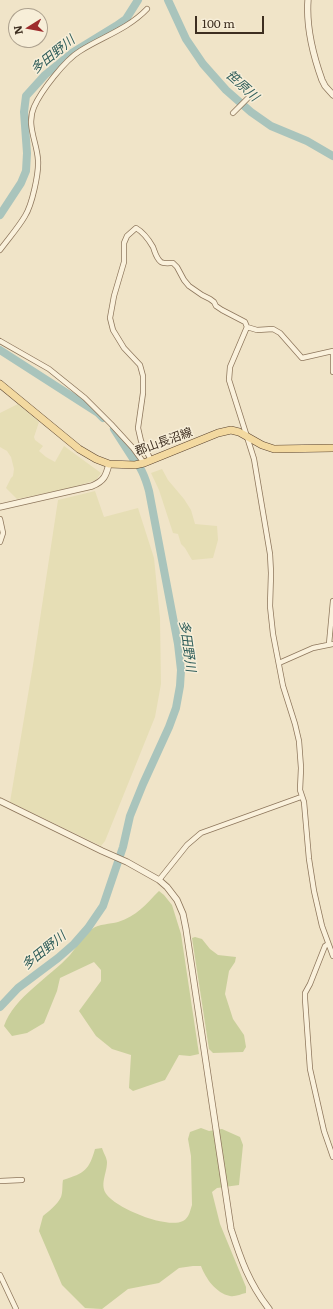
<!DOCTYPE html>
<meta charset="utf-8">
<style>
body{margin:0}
#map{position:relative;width:333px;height:1309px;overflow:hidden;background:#f0e4c8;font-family:Literata,serif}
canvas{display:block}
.north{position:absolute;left:8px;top:8px;width:40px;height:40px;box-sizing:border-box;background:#f7eed8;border:1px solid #ada18e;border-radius:50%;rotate:259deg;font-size:11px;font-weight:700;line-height:16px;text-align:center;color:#3d2e20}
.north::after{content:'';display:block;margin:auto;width:14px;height:18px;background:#9e2a2b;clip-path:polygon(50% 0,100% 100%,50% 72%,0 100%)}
.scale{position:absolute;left:195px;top:16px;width:69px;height:18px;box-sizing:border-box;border:2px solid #3d2e20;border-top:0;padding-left:5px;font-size:12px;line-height:14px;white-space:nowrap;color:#3d2e20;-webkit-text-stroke:3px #f7eed8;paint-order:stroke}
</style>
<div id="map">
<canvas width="333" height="1309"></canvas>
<div class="north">N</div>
<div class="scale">100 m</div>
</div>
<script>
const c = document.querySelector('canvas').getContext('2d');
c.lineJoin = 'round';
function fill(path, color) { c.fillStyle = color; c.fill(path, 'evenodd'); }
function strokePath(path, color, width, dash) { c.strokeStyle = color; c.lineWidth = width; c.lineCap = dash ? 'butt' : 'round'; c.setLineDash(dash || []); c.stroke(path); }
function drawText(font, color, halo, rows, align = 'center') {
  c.font = font + ' Literata,"Noto Sans JP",serif'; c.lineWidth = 3; c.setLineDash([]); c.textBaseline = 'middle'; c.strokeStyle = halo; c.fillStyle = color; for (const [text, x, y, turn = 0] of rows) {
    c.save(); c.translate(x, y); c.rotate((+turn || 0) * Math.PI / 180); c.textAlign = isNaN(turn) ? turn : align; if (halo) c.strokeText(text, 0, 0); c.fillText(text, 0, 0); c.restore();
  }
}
fill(new Path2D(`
 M18,404L39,422L34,437L35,440L43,446L39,451L46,457L55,462L64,446L101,473L96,480L70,488L17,499L6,488L11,478L13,476L14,469L11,457L7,451L0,447V413Z
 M162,469L168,480L184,499L191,510L195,524L217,526L218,540L213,558L192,560L185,548L181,544L178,534L173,533L159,490L151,473Z
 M95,491L104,517L138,508L154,558L160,618L161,684L155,717L105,841L101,846L10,802L33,665L58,500Z`), '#e6deb5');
fill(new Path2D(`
 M159,891L164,895L172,905L181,934L199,1054L190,1056L179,1055L165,1080L133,1091L129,1088L131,1055L112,1049L96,1036L79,1011L101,981V970L94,962L60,978L57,991L44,1023L27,1033L12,1036L4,1026C14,997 50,977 70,955C77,947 82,936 92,929C99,924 110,924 118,922C137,916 145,905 159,891Z
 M195,937L202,939L210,949L218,955L236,957L235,962L229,971L225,994L233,1019L244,1035L246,1047L243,1052L213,1053L209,1049L192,938Z
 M201,1128L209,1131L222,1129L240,1137L243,1145L239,1185L217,1188L212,1192L220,1224L246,1287V1293C241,1294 235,1297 230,1296C216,1293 206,1279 201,1266H193L179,1268L159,1283L128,1289L102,1309L85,1308L62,1285L39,1231L43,1216C49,1211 58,1204 61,1197C63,1192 62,1185 63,1180C85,1173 89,1170 95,1149L102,1148C103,1152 107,1158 107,1162C107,1174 99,1185 107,1195C118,1209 167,1229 183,1221C189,1218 190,1211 192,1205L191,1156L188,1139L190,1132Z`), '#c9cf9b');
strokePath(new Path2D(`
 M168,0L186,39L203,64L226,90L251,112L271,126L307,141L333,156
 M0,215L21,183L26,171L27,153L24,112L26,96L45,75L72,53L116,26L126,19L138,0
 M0,350L98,413L103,418
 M0,1007L18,988L58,958L74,944L88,928L103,906L123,847L130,816L143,784L169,727L176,708L180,686L181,670L178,644L149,491C146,480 142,467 134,460L114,429`), '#a9c4bc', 8);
const minor = new Path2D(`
 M233,113L254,92
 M0,250C8,239 18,228 25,216C32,205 39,173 38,160C37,142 26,125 34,107C41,91 65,60 80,51C102,37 128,29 147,9
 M247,327L257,330L273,329L280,333L302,358L333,351V372
 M0,341L49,369L85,398L111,424L133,448L144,463
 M151,460L141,441L138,428L143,393V376L140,365L124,348L113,330L110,318L114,296L124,262V243L127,236L136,228C143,232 149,240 153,247C155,252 156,258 161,262C164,264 169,263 173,263L177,267L184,280L189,286L202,295L210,299L214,302L216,306L222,310L245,322L247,327L230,367L229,380L254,459L270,554L271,573L270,606L273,634L283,686L295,724L299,741L301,768L300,790L304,802L309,859L314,891L322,926L333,956
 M0,519L3,533L0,542
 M329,644L333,601
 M279,663L313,648L333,644
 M159,880L187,845L201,833L301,797
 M328,944L325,946L310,984L305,993V999L310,1069L324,1131L333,1157
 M0,1181L22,1180
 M0,1275L16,1309`);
const tertiary = new Path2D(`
 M308,0C306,27 313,55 322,80L325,86L333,95
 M0,507L92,486C104,481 106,476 109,464
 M0,801L102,851L127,862L159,880L167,887L177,900L183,914L186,929L231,1229C241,1260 249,1283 269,1309`);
const primary = new Path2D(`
 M0,384L79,449L96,459L109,464L135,465L144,463L218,433L231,430L239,432L262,445L274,449L333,448`);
strokePath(minor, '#8d765c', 6);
strokePath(tertiary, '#8d765c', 7);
strokePath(primary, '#5b4430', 8);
strokePath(minor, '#faf1dc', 4.5);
strokePath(tertiary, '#faf1dc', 5.5);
strokePath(primary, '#f3d9a0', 7);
drawText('12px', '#3d2e20', '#f7eed8', [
 ["郡山長沼線",164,442,-20]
]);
drawText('italic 13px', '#2f5d5a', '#f7eed8', [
 ["多田野川",53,55,-39],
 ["笹原川",242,86,42],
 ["多田野川",187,646,82],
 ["多田野川",44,951,-39]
]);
</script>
